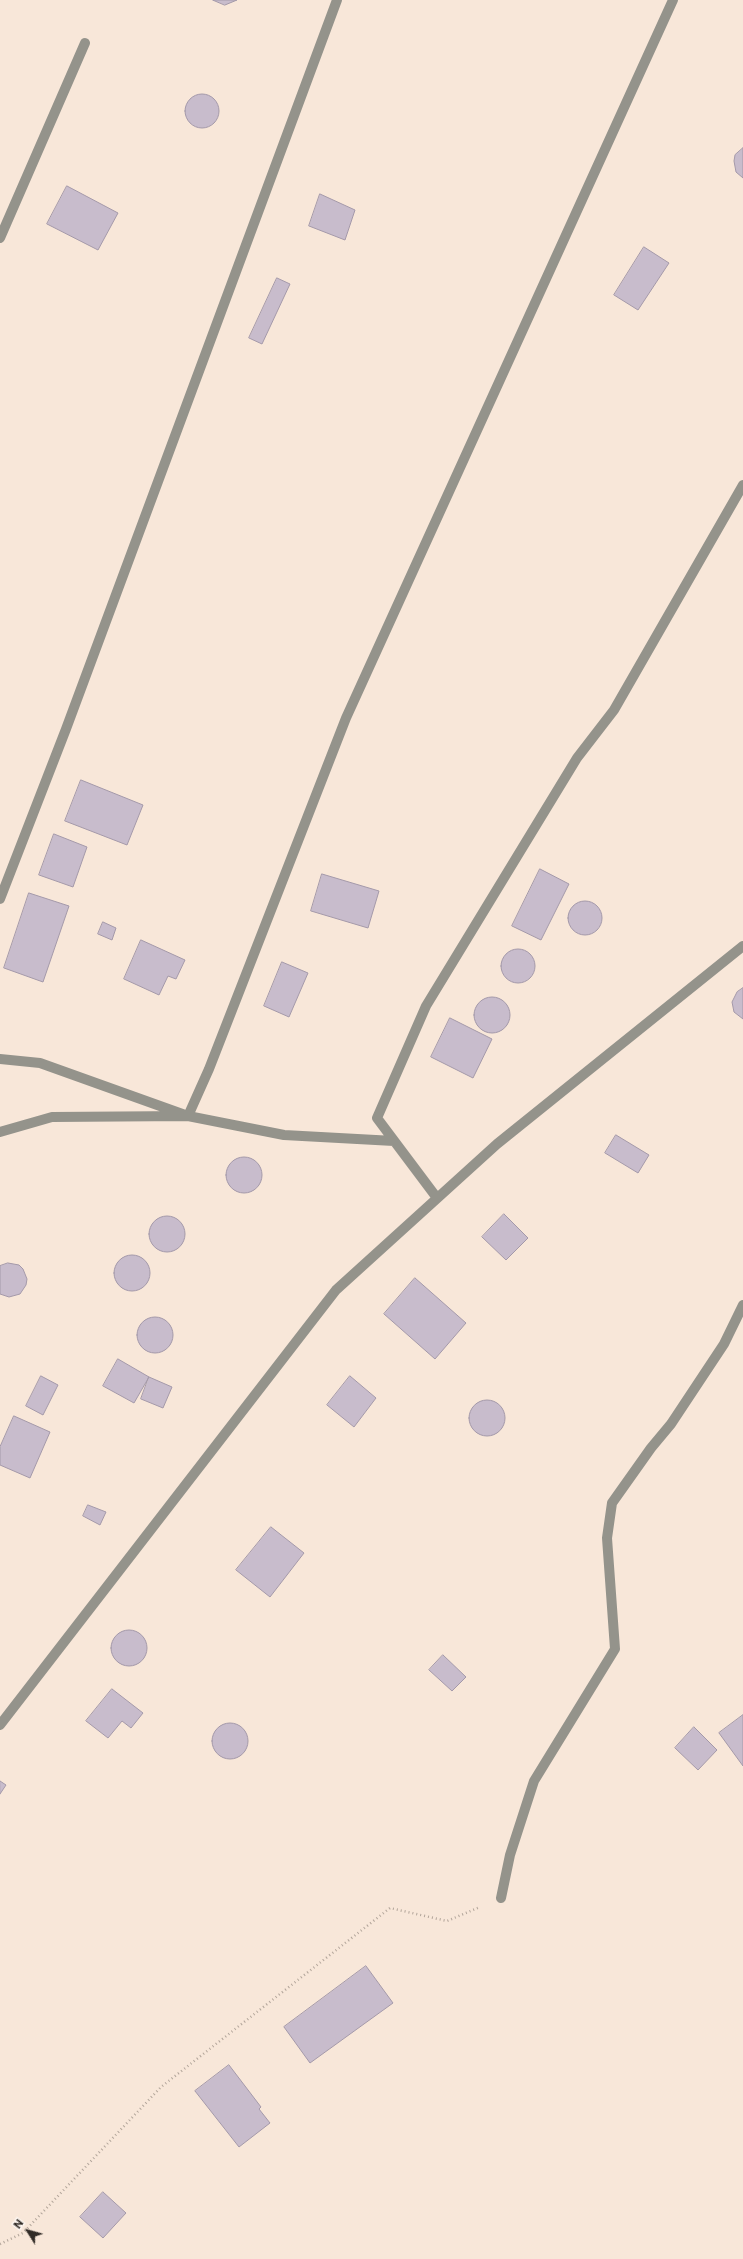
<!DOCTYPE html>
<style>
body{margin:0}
#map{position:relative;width:743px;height:2259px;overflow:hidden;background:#f8e7d9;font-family:Commissioner,sans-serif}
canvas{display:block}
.north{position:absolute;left:8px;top:2211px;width:40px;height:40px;-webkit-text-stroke:3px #fdf6f1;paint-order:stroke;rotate:307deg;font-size:11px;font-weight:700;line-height:16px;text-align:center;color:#312b26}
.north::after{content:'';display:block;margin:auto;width:14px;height:18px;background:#312b26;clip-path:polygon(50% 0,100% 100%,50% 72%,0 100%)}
</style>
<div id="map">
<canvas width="743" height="2259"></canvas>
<div class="north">N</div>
</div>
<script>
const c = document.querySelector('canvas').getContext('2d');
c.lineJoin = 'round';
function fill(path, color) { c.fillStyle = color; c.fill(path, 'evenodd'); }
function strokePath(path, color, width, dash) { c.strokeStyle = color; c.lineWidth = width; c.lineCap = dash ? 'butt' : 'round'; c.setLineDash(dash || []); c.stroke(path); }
const building = new Path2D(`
 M213,0H237L225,5Z
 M185 111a17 17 0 1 1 34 0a17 17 0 1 1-34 0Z
 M743,148V178L736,172L734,161L735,155Z
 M67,186L118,213L98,250L47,224Z
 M320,194L355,210L345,240L309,226Z
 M644,247L669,263L638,310L614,295Z
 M277,278L290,284L262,344L249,338Z
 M81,780L143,805L127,845L65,821Z
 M54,834L87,847L73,887L39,875Z
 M540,869L569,884L541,940L512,926Z
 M322,874L379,891L368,928L311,911Z
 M29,893L69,906L43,982L4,968Z
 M568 918a17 17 0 1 1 34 0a17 17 0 1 1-34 0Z
 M103,922L116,928L112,940L98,934Z
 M141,940L185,960L176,979L168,976L159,995L124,979Z
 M501 966a17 17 0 1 1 34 0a17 17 0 1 1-34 0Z
 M282,962L308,973L289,1017L264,1006Z
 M743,988V1019L734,1012L732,1002L737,992Z
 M474 1015a18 18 0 1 1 36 0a18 18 0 1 1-36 0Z
 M450,1018L492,1039L473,1078L431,1057Z
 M616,1135L649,1155L638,1173L605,1153Z
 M226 1175a18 18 0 1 1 36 0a18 18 0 1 1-36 0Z
 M504,1214L528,1238L506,1260L482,1237Z
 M149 1234a18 18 0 1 1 36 0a18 18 0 1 1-36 0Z
 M114 1273a18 18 0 1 1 36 0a18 18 0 1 1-36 0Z
 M8,1263L19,1265L23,1269L27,1279L26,1285L20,1294L9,1297L0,1294V1266Z
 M415,1278L466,1323L435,1359L384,1314Z
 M137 1335a18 18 0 1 1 36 0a18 18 0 1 1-36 0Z
 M118,1359L149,1377L134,1403L103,1386Z
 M41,1376L58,1385L43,1415L26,1406Z
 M350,1376L376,1398L354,1427L327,1405Z
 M149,1377L172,1387L163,1408L141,1399Z
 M469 1418a18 18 0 1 1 36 0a18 18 0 1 1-36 0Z
 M14,1416L50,1432L30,1478L0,1465V1447Z
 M88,1505L106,1512L100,1525L83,1516Z
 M271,1527L304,1553L270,1597L236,1570Z
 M111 1648a18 18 0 1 1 36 0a18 18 0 1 1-36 0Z
 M443,1655L466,1677L452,1691L429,1670Z
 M112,1689L143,1713L131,1728L122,1721L108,1738L86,1721Z
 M743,1715V1766L719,1733Z
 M212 1741a18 18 0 1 1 36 0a18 18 0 1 1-36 0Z
 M694,1727L717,1750L698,1770L675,1748Z
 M0,1781L6,1785L0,1794Z
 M366,1966L393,2003L310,2063L284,2027Z
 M229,2065L261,2107L259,2109L270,2123L239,2147L195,2091Z
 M103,2192L126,2213L103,2238L80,2217Z`);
fill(building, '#c8bccc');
strokePath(building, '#a499a9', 1);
strokePath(new Path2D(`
 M0,2244L23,2233L161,2087L390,1908L447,1921L480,1907`), '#b2a59a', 2.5, [1, 3]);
strokePath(new Path2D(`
 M0,238L85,43
 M0,899L66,729L337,0
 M0,1059L40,1063L188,1116L284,1135L394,1141
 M0,1132L52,1117L188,1116L209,1069L346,718L673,0
 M437,1198L377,1118L426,1006L577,758L614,710L743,485
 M0,1725L336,1290L497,1144L743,946
 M501,1898L510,1855L534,1781L615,1649L607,1538L612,1503L651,1448L671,1424L724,1344L743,1305`), '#94938b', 10);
</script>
